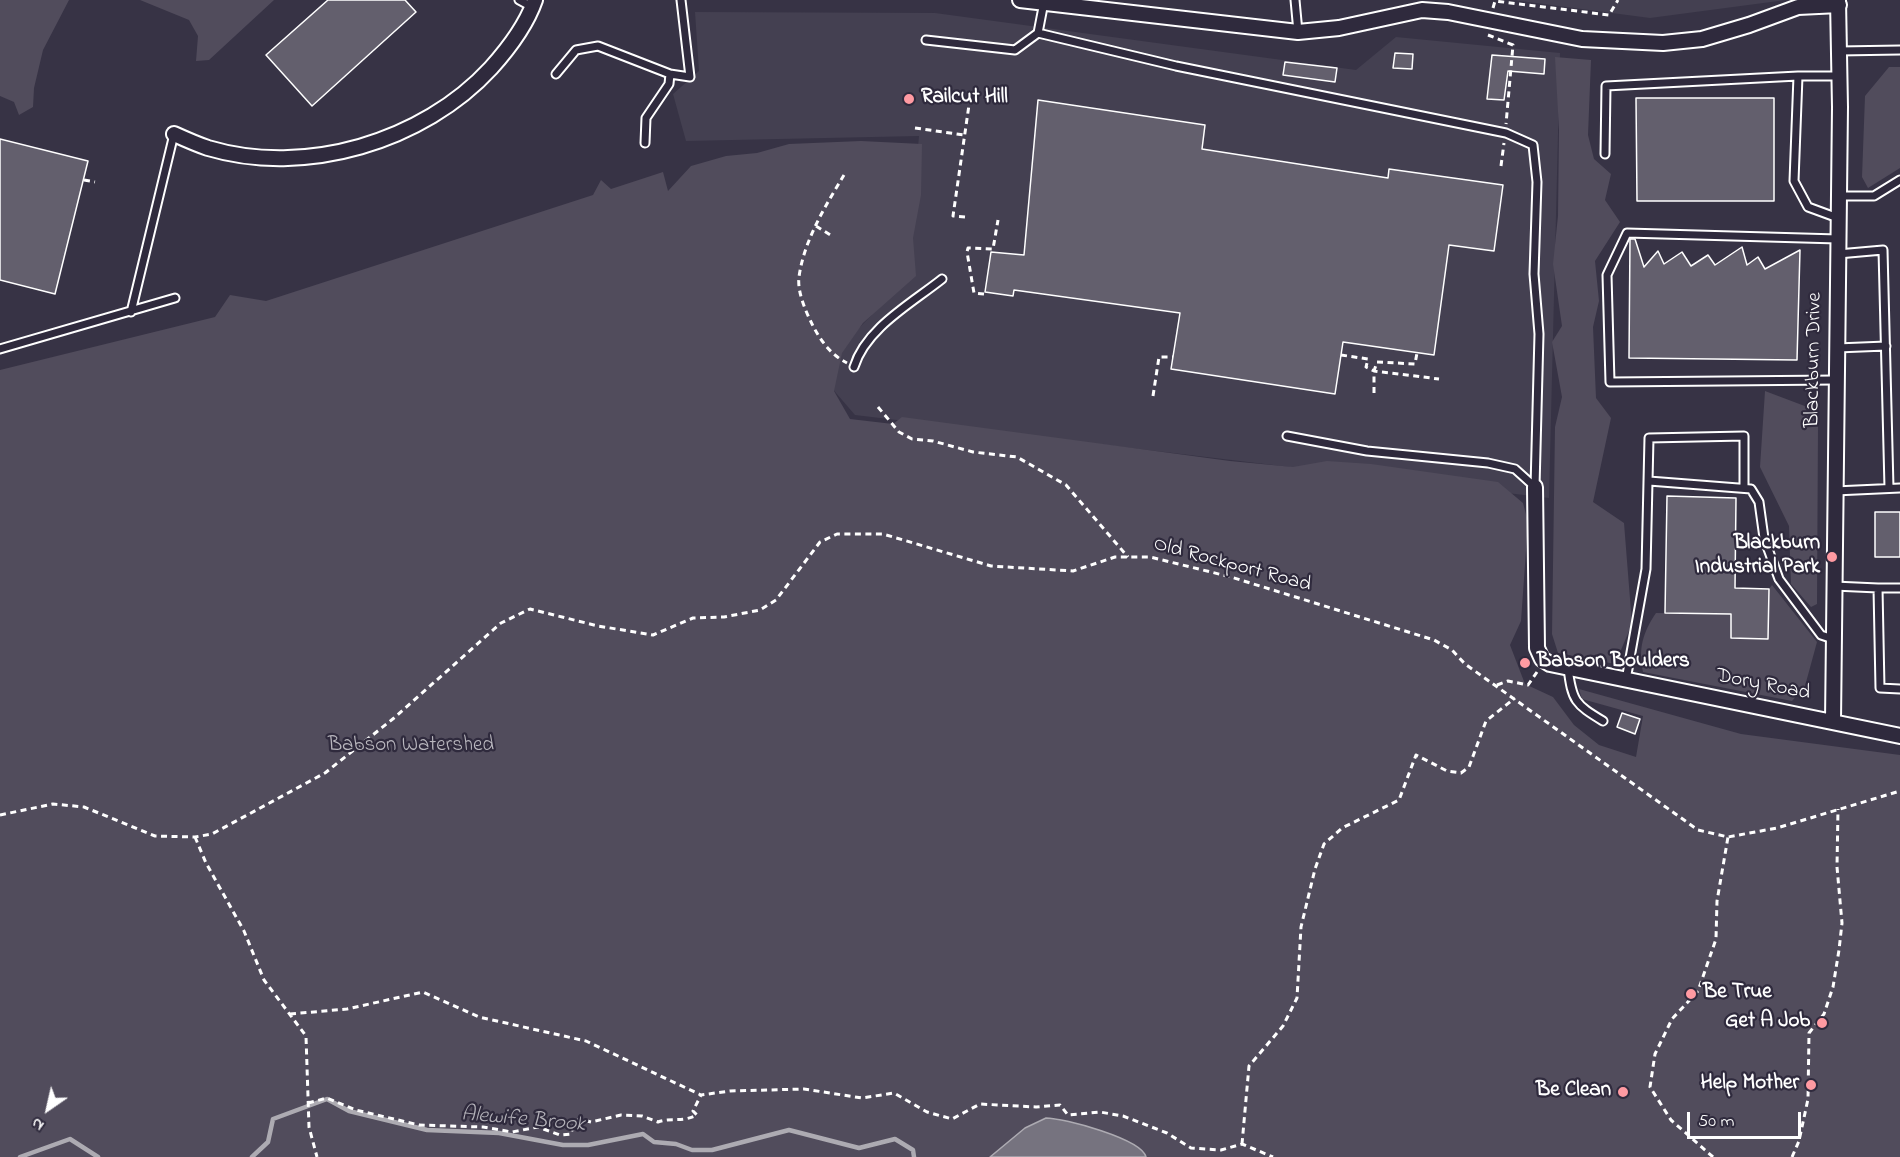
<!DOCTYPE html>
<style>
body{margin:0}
#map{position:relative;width:1900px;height:1157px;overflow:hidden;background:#373345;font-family:"Indie Flower",sans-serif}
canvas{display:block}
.north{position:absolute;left:18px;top:1079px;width:60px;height:60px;-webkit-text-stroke:4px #2f2a3d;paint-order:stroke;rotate:214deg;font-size:16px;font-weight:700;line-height:24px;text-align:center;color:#fff}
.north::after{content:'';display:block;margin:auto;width:21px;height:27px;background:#fff;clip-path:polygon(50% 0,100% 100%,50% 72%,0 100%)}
.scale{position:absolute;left:1687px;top:1112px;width:114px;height:27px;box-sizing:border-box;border:3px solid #fff;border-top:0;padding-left:8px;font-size:18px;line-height:21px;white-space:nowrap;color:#fff;-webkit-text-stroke:4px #2f2a3d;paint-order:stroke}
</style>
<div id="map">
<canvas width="1900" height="1157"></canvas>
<div class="north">N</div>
<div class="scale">50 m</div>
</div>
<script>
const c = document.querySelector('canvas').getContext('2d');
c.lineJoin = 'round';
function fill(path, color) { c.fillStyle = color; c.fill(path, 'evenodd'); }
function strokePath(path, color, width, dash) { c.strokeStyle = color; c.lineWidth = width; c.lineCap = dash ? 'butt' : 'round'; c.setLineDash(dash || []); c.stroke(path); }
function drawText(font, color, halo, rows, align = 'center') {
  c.font = font + ' "Indie Flower",sans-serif'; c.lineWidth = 4.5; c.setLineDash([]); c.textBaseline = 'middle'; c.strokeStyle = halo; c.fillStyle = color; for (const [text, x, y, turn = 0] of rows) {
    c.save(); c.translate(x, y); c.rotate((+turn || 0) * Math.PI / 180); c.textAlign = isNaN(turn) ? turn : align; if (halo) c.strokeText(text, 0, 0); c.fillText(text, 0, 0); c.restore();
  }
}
fill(new Path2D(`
 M1513,0H1786L1650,18Z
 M695,12L935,13L1356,70L1396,37L1560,53L1549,498L855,415L817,371L906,280L919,136L686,141L673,94L699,71Z`), '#444051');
fill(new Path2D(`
 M0,0H69L43,50L34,88L33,107L19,115L14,102L0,96Z
 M140,0H274L209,60L196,61L198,36L189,20Z
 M1555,57L1591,60L1588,135L1594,159L1611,174L1605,200L1620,222L1595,261L1599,301L1593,327L1596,398L1611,418L1593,502L1624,523L1632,624L1615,664L1558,653L1552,634L1555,427L1562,397L1552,342L1562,326L1553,264L1558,216L1559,130Z
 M1889,67H1900V168L1868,188L1862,177L1865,96Z
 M861,141L922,144L921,195L913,238L916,276L863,323L842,353L834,391L850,419L893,424L902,417L1230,461L1293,467L1327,461L1371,464L1498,482L1523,503L1528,522L1521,621L1510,645L1525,684L1553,697L1574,725L1599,745L1636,757L1643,716L1582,699L1579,689L1741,734L1900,755V1157H1146V1154C1128,1146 1063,1114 1047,1118C1028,1122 1006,1146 990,1157H0V370L215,317L230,295L266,301L593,195L601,180L611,189L663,172L668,191L691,166L726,156L757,153L789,144Z
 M1765,391L1810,408L1818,427L1817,604L1811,607L1791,584L1789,526L1760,467Z
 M1772,585L1817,642L1805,686L1792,701L1643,672C1638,649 1643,632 1656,613L1731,614V638L1768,639L1769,589Z`), '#514c5c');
const water = new Path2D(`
 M1046,1118C1064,1118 1142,1139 1146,1157H990L1025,1128Z`);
fill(water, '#76737f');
strokePath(water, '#adabb2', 1.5);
strokePath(new Path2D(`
 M20,1157L70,1139L98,1157
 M252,1157L268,1142L273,1119L327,1099L349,1111L427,1130L499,1133L563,1145H588L643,1134L654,1142L676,1144L692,1150H712L789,1130L859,1148L895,1139L913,1150L914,1157`), '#adabb2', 4.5);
const building = new Path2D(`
 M328,0H405L416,12L312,106L266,55Z
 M1395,53L1413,54L1412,69L1393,68Z
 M1492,55L1545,59L1544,74L1508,71L1504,100L1487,99Z
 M1285,62L1337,68L1335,82L1283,75Z
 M1636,98H1774V201H1637Z
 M1038,100L1205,125L1202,149L1388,178L1389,169L1503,185L1494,251L1449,245L1434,355L1343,342L1335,394L1171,369L1180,313L1014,290L1013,296L985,292L991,252L1024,255Z
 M0,139L88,161L55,294L0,280Z
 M1630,239H1635L1644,267L1658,251L1664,264L1682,252L1691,266L1708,255L1715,265L1742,247L1747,265L1758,257L1765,269L1800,250L1797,360L1629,358Z
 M1667,496L1736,498L1735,588L1769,589L1768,639L1731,638V614L1665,613Z
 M1875,512H1900V557H1875Z
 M1622,713L1640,719L1635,734L1617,727Z`);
fill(building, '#635f6d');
strokePath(building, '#fff', 1.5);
const service = new Path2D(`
 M519,0L532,7
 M1295,0L1298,32
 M1038,33L1176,66L1506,133L1533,145L1537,182L1534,274L1539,334L1535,487
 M926,40L1015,50L1038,33L1044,2
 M1839,51L1900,50
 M556,74L576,50L598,46L670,74L690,77L681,0
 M645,143L646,118L669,84L670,74
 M1605,154L1606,86L1798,76
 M1839,196H1874L1900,180
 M1838,218L1808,207L1794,181L1798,76H1840
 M1838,254L1883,250L1889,488
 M131,312L174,134
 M1837,348L1886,346
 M0,349L175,298
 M854,367C866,328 912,303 942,279
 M1836,380L1610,382L1607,275L1627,233L1838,239
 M1287,436L1367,451L1488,463L1515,469L1535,487
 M1649,481L1751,489L1759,502L1764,538L1779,579L1821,635L1833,639
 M1835,491L1900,488
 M1834,586L1878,588L1880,688L1900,689
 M1878,588H1900
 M1568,668C1572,701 1575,704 1603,721
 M1626,680L1646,569L1649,438L1744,436V487`);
const minor = new Path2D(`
 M1020,0L1298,32L1339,28L1422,10L1448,12L1582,39L1663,43L1702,39L1749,25L1798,7L1839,5
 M174,134C185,139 196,144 208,148C305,177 423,142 491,68C509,48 526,26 535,0
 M1535,487L1537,648L1542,659L1550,664L1900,736
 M1833,721L1840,107L1838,0`);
strokePath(service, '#fff', 11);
strokePath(minor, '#fff', 18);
strokePath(new Path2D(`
 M1493,8L1495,1L1609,15L1618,0
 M1488,35L1513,45L1506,124
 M915,128L964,135
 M1501,166L1504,143
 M844,175C826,205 804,240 799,277C797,292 806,312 813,326C821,341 831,355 847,363
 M84,180L95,182
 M965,217L953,216L970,98
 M816,226L832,236
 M984,294L974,293L967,252L968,248L993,249L998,220
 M1341,355L1368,359L1366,367L1374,371L1439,379
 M1374,393V371L1377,362L1415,364L1417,353
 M1153,396L1159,357H1173
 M878,407L899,432L912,439L933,441L973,452L1017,457L1066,485L1128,557
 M1497,685L1508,681L1528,685L1537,672
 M0,815L53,804L84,807L155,836L195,837L212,834L325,773L394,718L501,623L530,609L598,626L653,635L693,618L724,617L760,610L776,600L820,542L837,534H883L991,566L1073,571L1115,557H1150L1231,577L1434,640L1452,650L1465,664L1698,830L1728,837L1777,828L1900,791
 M195,837L206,863L244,931L264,980L306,1036L309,1127L317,1157
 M290,1014L347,1009L423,992L479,1017L586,1041L701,1095L730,1091L804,1089L862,1098L894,1093L927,1112L952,1119L980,1104L1036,1107L1060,1105L1068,1115L1100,1112L1123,1116L1167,1133L1191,1148L1221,1150L1242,1144L1273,1157
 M308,1103L327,1098L356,1110L419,1125L483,1127L512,1132L538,1127L560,1135L571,1134L573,1126L579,1119L591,1122L621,1115L642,1116L658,1122C671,1117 681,1123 697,1115L693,1111L701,1095
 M1242,1144L1249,1066L1283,1026L1297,998L1301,927L1315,869L1324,844L1342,828L1399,800L1416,755L1447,771L1461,773L1469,767L1486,721L1515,698
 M1713,1157L1671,1120L1650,1087L1655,1054L1672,1019L1698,991L1716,939L1717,901L1728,837
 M1792,1157L1799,1141L1808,1099L1809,1033L1824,1014L1833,987L1839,950L1842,923L1837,867L1838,809`), '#fff', 3, [6, 4.5]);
strokePath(service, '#2f2a3d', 7);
strokePath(minor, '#2f2a3d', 14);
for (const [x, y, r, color] of [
 [909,99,6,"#ff9aa2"],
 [1832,557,6,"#ff9aa2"],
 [1525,663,6,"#ff9aa2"],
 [1691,994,6,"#ff9aa2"],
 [1822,1023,6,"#ff9aa2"],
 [1811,1085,6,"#ff9aa2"],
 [1623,1092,6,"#ff9aa2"]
]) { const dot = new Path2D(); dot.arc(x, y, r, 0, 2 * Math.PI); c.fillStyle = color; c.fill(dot); strokePath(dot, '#2f2a3d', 2); }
drawText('bold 21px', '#fff', '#2f2a3d', [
 ["Railcut Hill",921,99,"left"],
 ["Blackburn",1820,545],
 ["Industrial Park",1820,569],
 ["Babson Boulders",1537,663,"left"],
 ["Be True",1703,994,"left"],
 ["Get A Job",1810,1023],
 ["Help Mother",1799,1085],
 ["Be Clean",1611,1092]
], 'right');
drawText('21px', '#fff', '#2f2a3d', [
 ["Blackburn Drive",1815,360,-89],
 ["Old Rockport Road",1232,566,15],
 ["Dory Road",1763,686,11]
]);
drawText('21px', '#b9b7be', '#2f2a3d', [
 ["Babson Watershed",411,747]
]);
drawText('italic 22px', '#b4b2b9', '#2f2a3d', [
 ["Alewife Brook",523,1121,5]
]);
</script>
